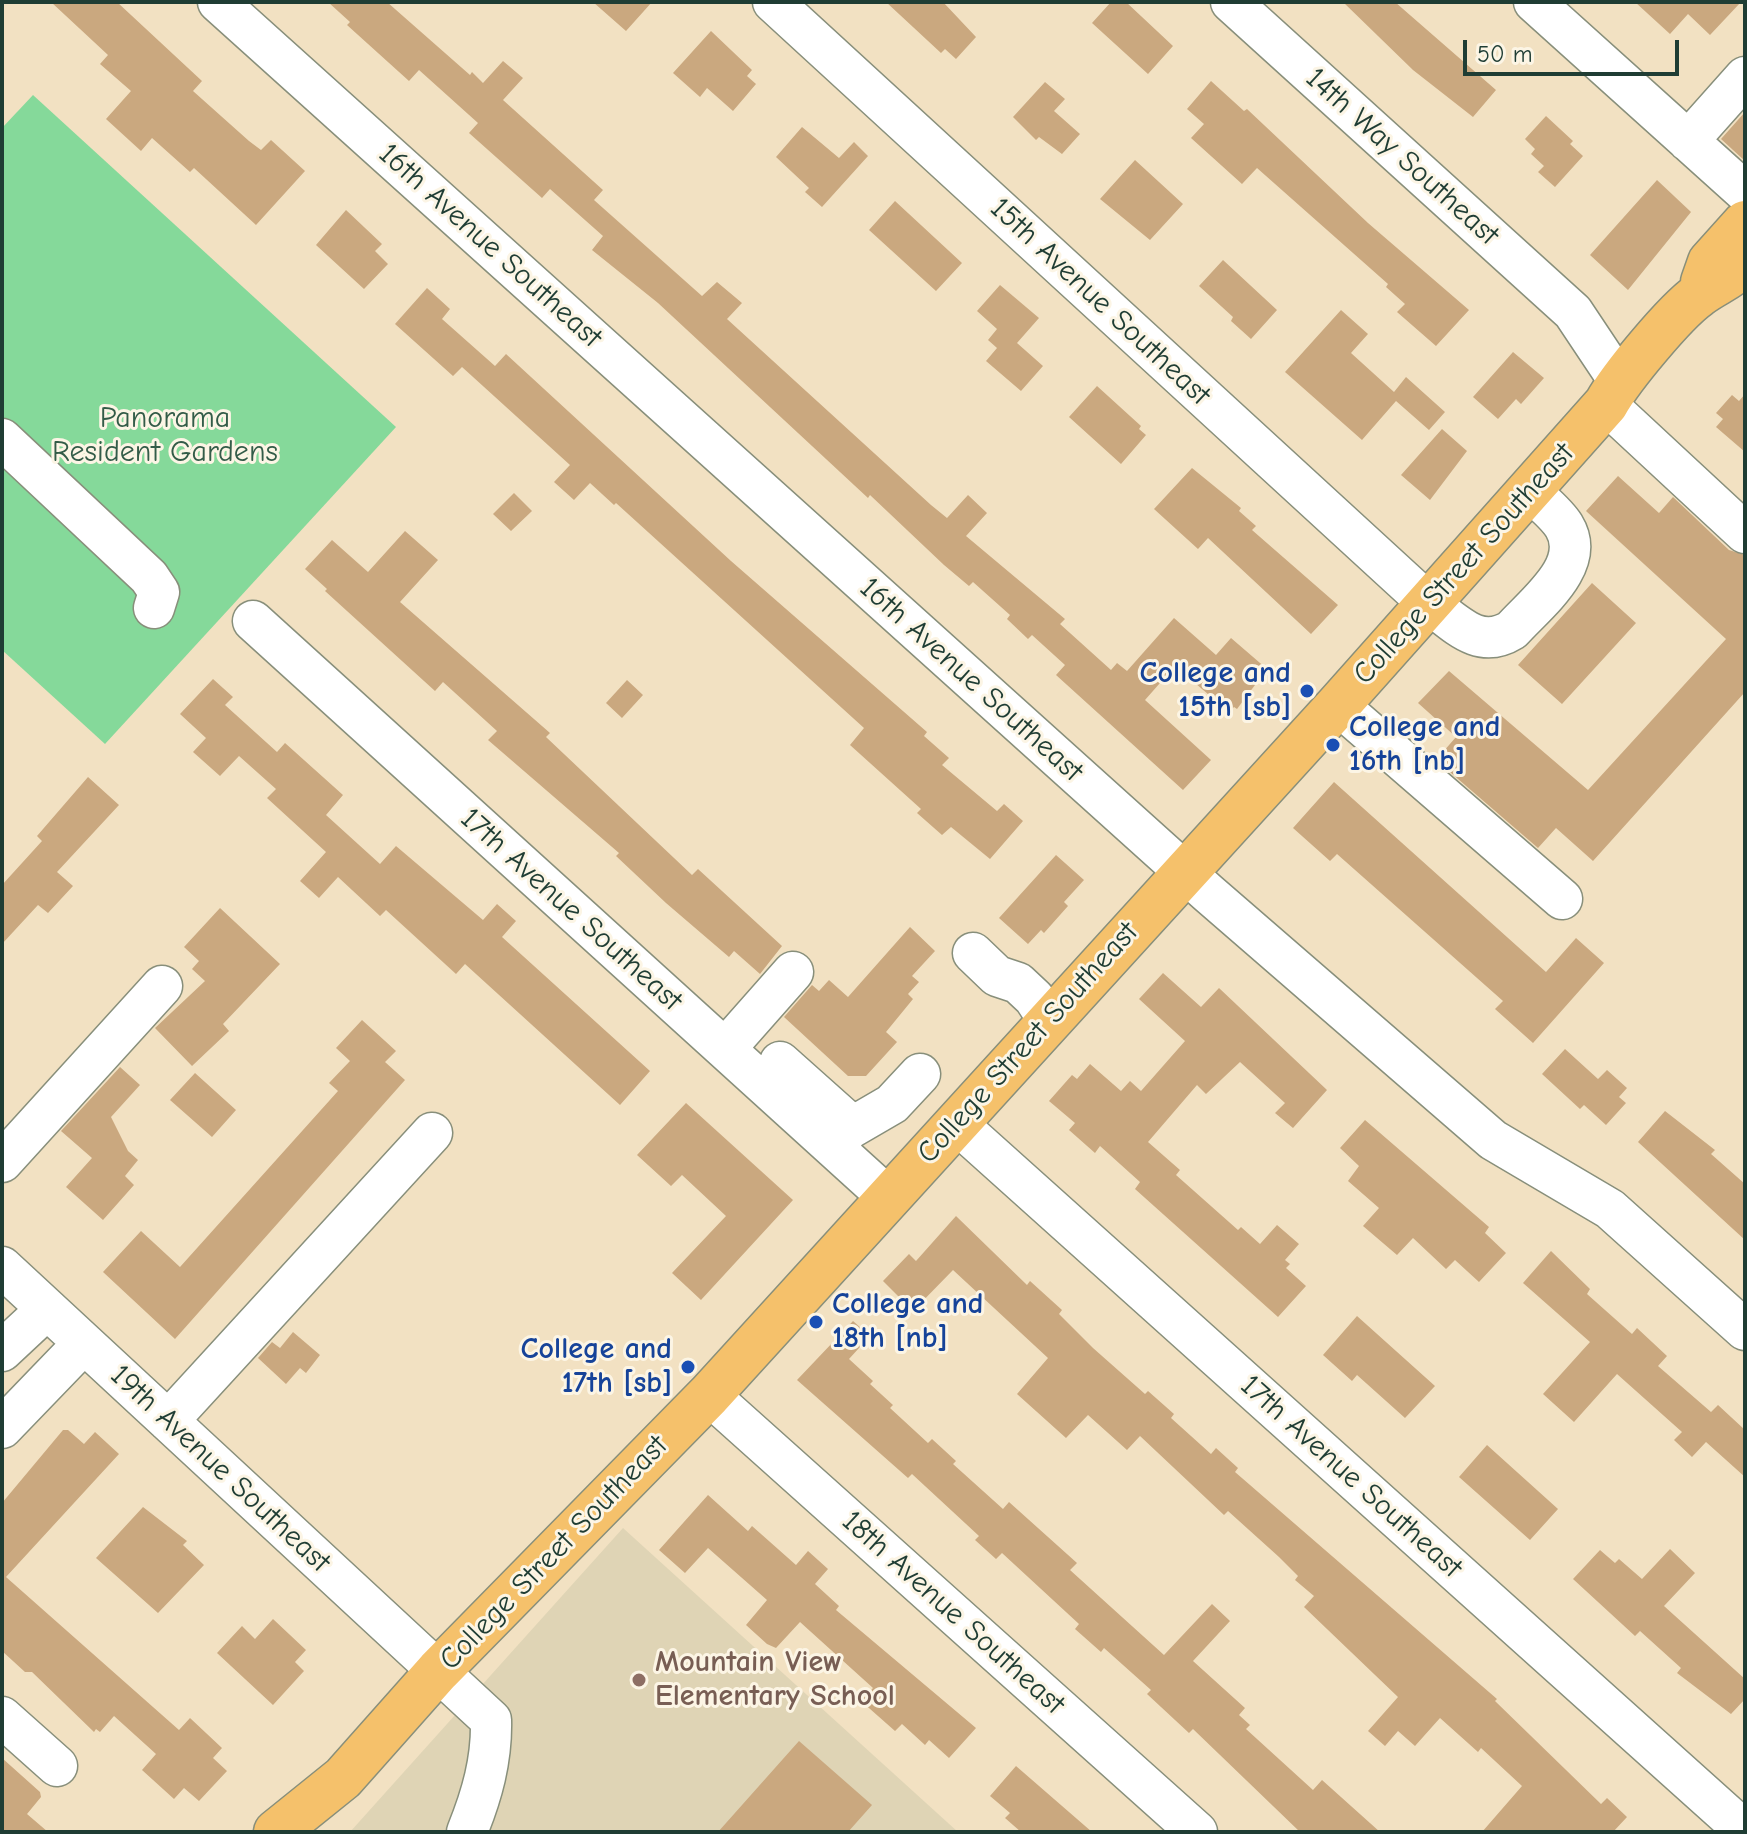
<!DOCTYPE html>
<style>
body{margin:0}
#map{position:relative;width:1747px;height:1834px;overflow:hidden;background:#f2e1c2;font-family:"Comic Neue",sans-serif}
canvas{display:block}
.frame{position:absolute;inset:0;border:4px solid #1f3d34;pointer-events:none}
.scale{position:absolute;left:1463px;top:40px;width:216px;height:36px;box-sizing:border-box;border:4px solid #1f3d34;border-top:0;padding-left:10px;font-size:24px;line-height:28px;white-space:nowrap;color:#1f3d34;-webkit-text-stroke:6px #fcf5e5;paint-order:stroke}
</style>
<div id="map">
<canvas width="1747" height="1834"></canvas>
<div class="frame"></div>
<div class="scale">50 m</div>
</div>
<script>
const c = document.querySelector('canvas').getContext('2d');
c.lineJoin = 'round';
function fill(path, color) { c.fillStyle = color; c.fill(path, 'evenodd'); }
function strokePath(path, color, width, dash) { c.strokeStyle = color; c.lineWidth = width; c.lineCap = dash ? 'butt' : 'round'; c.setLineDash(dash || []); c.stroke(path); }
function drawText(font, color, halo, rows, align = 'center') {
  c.font = font + ' "Comic Neue",sans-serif'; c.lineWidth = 6; c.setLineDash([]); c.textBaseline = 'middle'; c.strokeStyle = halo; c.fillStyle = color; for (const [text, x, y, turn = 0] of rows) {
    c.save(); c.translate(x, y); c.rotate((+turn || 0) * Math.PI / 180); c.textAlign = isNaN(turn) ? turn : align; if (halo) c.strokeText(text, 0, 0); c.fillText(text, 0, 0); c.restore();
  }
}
fill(new Path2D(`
 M623,1528L958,1832H350Z`), '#dfd4b5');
fill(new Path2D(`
 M33,95L396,427L105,744L2,650V128Z`), '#85d99a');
fill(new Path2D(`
 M51,2H117L202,81L193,91L249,141L261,150L271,140L305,171L256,225L194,168L190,172L152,138L141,151L106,119L131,91L100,64L108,55Z
 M328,2H387L470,75L472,72L483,83L503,61L523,78L503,100L603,190L594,200L702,296L717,282L742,303L727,319L931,505L947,518L968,495L987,513L966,536L1065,619L1060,624L1111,670L1117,663L1127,671L1174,618L1216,655L1231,638L1267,669L1237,709L1234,707L1229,712L1175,666L1145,700L1211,760L1183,790L1056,675L1065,665L1032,635L1028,639L1007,619L1010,615L973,582L969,586L944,565L870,495L868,498L658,303L592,250L603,236L550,189L542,198L469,133L478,123L419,70L409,81L347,25L350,22Z
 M593,2H652L626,31Z
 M886,2H943L976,37L956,59L945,49L941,53Z
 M1111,2H1126L1173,46L1148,74L1092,23Z
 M1343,2H1395L1496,90L1473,117L1413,70Z
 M1635,2H1741L1710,35L1688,14L1670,34Z
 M711,31L752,70L747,76L756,84L733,111L707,88L700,97L673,73Z
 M1211,81L1244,111L1247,109L1368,223L1469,310L1436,346L1397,312L1405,304L1386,287L1388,284L1257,168L1242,184L1191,138L1204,124L1187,109Z
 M1045,82L1065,99L1054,111L1080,134L1062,154L1039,137L1036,140L1013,117Z
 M1745,112V161L1721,139Z
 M1546,116L1573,141L1570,144L1583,156L1555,187L1538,172L1544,166L1531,154L1535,149L1525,139Z
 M802,127L839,158L854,142L868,156L822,207L805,192L809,188L776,157Z
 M1135,160L1183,204L1150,240L1100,199Z
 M1657,180L1691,212L1628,290L1590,255Z
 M895,201L962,263L936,291L869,230Z
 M346,210L382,244L375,251L388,264L364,289L316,245Z
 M1223,260L1277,310L1251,339L1231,321L1233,317L1199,286Z
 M1000,285L1039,318L1017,343L1043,366L1021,391L986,361L997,348L988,340L997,329L977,311Z
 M427,288L450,309L442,319L495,366L506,354L731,561L927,732L924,736L949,758L942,765L997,811L1004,804L1023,821L990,859L951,827L942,835L917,813L921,809L850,745L864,728L616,503L614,505L590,483L574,500L554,482L570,465L462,367L453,376L395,324Z
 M1341,310L1368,334L1351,353L1394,392L1406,377L1445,412L1429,430L1396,401L1362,440L1285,372Z
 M1513,352L1544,378L1521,404L1516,399L1498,419L1473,397Z
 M1097,386L1141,426L1139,429L1146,435L1121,464L1069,417Z
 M1745,394V452L1716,427L1723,419L1716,413L1732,395L1739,401Z
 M1442,429L1467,451L1430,500L1401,475Z
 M1192,468L1241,508L1239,511L1256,526L1252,530L1338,605L1311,634L1208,538L1198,549L1154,509Z
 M1618,476L1659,513L1673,497L1729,550L1745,555V692L1593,861L1556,828L1538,848L1436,760L1456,737L1418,703L1449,671L1588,790L1726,639L1586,511Z
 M514,493L532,511L511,531L493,514Z
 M405,531L438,560L400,602L550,733L546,737L692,875L698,869L782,946L760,974L734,951L729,957L666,903L616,856L619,853L488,740L497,731L443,682L435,691L325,591L327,589L305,569L332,540L368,572Z
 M1592,583L1636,623L1562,704L1518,665Z
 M213,679L233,697L225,705L277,752L285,743L343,795L326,815L380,864L396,846L483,920L497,904L516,921L502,937L650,1071L620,1105L465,964L456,974L386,910L380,916L338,877L319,898L300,881L326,852L267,798L276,789L239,756L220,776L193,752L206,738L180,714Z
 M627,680L643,695L622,718L606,703Z
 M88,777L119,805L57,872L73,886L48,913L38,905L2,944V885L42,841L37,836Z
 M1334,782L1546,972L1576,938L1604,963L1533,1043L1495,1009L1503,1001L1337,854L1330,861L1293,828Z
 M1056,855L1084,880L1064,902L1068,906L1044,933L1041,930L1028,944L999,918Z
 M220,908L280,964L223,1024L229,1031L192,1066L155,1028L205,981L192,969L199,961L184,947Z
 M910,927L935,951L912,976L919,982L908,994L913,999L886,1032L897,1042L866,1076H848L784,1017L812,985L819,991L829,980L848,997Z
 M1163,973L1201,1007L1219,988L1327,1090L1293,1128L1275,1113L1285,1103L1240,1062L1206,1094L1197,1085L1148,1142L1180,1170L1176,1175L1238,1230L1241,1227L1260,1244L1277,1225L1299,1244L1285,1260L1290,1264L1286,1268L1306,1286L1278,1317L1135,1189L1140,1182L1100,1146L1095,1153L1069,1130L1075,1123L1049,1101L1072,1075L1077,1079L1090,1064L1121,1091L1130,1081L1141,1091L1185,1041L1139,999Z
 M362,1020L396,1051L385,1062L405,1080L175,1339L103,1272L141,1231L180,1267L338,1091L329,1083L350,1061L336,1048Z
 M1565,1049L1598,1079L1607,1070L1627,1088L1619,1097L1626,1103L1606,1125L1584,1105L1580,1109L1542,1074Z
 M120,1067L140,1085L111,1117L128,1151L138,1160L125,1176L134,1185L103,1220L66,1187L92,1158L61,1131Z
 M195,1073L236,1110L212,1137L170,1100Z
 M686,1103L793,1200L701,1300L672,1273L726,1216L682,1175L671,1186L637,1155Z
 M1665,1111L1715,1150L1711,1154L1745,1184V1240L1638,1142Z
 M1365,1120L1489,1227L1485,1233L1506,1253L1479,1282L1455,1260L1446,1269L1413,1238L1397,1255L1363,1226L1379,1208L1348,1181L1359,1166L1340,1148Z
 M956,1216L1027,1285L1030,1281L1062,1310L1059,1314L1093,1348L1145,1394L1148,1391L1174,1414L1171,1418L1211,1454L1216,1448L1238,1468L1235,1472L1497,1699L1495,1701L1601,1804L1607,1798L1627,1817L1613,1832H1482L1522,1786L1481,1748L1478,1752L1440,1718L1415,1746L1398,1731L1385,1746L1368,1731L1398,1697L1304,1607L1314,1596L1295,1580L1298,1576L1279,1557L1228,1511L1224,1515L1140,1436L1127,1450L1088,1415L1066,1438L1017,1394L1048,1358L953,1270L913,1311L883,1281L909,1254L916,1261Z
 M1551,1251L1590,1289L1587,1294L1632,1334L1637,1328L1667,1356L1658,1366L1711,1412L1718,1405L1745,1430V1477L1706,1442L1692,1457L1674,1440L1682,1432L1617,1374L1574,1422L1543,1394L1590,1342L1523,1283Z
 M1357,1316L1435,1386L1405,1418L1357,1375L1352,1381L1323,1355Z
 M853,1321L870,1336L849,1359L873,1381L870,1384L893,1405L890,1408L928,1443L932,1439L956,1461L953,1464L1003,1509L1009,1502L1077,1563L1070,1570L1164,1655L1212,1604L1230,1621L1193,1661L1245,1708L1239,1715L1250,1725L1246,1729L1313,1790L1322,1780L1380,1832H1300L1193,1729L1189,1733L1147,1694L1151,1690L1104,1648L1101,1652L1075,1629L1079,1624L1002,1553L996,1559L975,1540L979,1536L912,1474L908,1478L797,1380Z
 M293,1332L320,1355L306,1373L300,1368L286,1384L258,1358L272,1342L280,1348Z
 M63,1430H68L84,1444L95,1432L119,1454L6,1577L179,1730L190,1718L222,1748L213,1758L227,1771L199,1801L184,1788L174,1799L142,1770L156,1754L114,1716L100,1732L96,1729L94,1732L32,1672H25L2,1651V1503Z
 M1487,1445L1558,1509L1530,1540L1459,1477Z
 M708,1495L748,1531L752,1526L796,1565L808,1551L828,1569L815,1584L839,1606L836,1610L976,1728L949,1758L929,1740L925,1745L902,1724L895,1731L861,1701L873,1688L800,1622L776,1648L767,1644L746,1625L767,1600L708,1548L685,1573L659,1550Z
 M143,1507L187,1541L183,1545L204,1565L158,1613L96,1558Z
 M1670,1549L1695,1573L1664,1606L1745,1679V1699L1731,1714L1677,1673L1681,1668L1640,1631L1635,1636L1573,1579L1600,1550L1615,1563L1619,1559L1642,1579Z
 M273,1619L306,1650L295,1662L304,1671L273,1705L217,1653L242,1626L255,1639Z
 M799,1741L872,1805L848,1832H718Z
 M2,1758L40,1792L41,1797L27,1814L48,1832H2Z
 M1016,1766L1092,1832H1021L1005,1818L1010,1813L990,1796Z`), '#caa87f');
const minor = new Path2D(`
 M218,2L1208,893L1493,1140L1610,1209L1745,1330
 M773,2L1427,602C1455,622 1478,651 1512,630C1535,604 1588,565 1564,526C1556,513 1540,501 1529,490
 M1231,2L1573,312L1619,381
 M1534,2L1745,192
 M1688,141L1745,77
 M1606,404L1745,533
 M2,439L149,577L159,592L154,608
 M253,621L889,1198
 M1338,705L1562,899
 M973,953L997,976L1018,983L1034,998L1049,1021
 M725,1049L793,972
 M780,1062L845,1120L849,1129L833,1147
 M956,1123L1745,1831
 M849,1129L892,1104L920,1074
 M2,1162L162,986
 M2,1267L491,1720C492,1760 482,1795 467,1832
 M2,1351L47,1309
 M709,1395L1197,1832
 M168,1421L432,1133
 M2,1428L84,1343
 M2,1717L57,1766`);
const major = new Path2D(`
 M1703,282L1710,262L1745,223
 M276,1832L343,1778L438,1671L709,1395L1338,705L1606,404C1621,377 1675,312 1699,295C1715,283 1731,278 1745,263`);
strokePath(minor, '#888f7b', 43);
strokePath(major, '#888f7b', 47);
strokePath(minor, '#fff', 40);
strokePath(major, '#f5c16b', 44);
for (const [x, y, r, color] of [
 [1307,691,8,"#1a4fb4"],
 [1333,745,8,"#1a4fb4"],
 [816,1322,8,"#1a4fb4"],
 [688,1367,8,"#1a4fb4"],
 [639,1680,8,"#8d6e63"]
]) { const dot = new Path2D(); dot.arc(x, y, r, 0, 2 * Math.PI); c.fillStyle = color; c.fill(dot); strokePath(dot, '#fcf5e5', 3); }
drawText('30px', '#1f3d34', '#fcf5e5', [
 ["14th Way Southeast",1402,157,42],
 ["16th Avenue Southeast",490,246,42],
 ["15th Avenue Southeast",1100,302,43],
 ["College Street Southeast",1464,564,-48],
 ["16th Avenue Southeast",971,680,42],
 ["17th Avenue Southeast",571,910,42],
 ["College Street Southeast",1028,1043,-48],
 ["19th Avenue Southeast",220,1469,43],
 ["17th Avenue Southeast",1351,1477,42],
 ["College Street Southeast",554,1553,-46],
 ["18th Avenue Southeast",953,1613,42]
]);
drawText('30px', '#335c48', '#fcf5e5', [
 ["Panorama",165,419],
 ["Resident Gardens",165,453]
]);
drawText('bold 30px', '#164399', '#fcf5e5', [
 ["College and",1291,674],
 ["15th [sb]",1291,708],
 ["College and",1349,728,"left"],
 ["16th [nb]",1349,762,"left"],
 ["College and",832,1305,"left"],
 ["18th [nb]",832,1339,"left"],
 ["College and",672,1350],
 ["17th [sb]",672,1384]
], 'right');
drawText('bold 30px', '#785e54', '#fcf5e5', [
 ["Mountain View",655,1663],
 ["Elementary School",655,1697]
], 'left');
</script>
